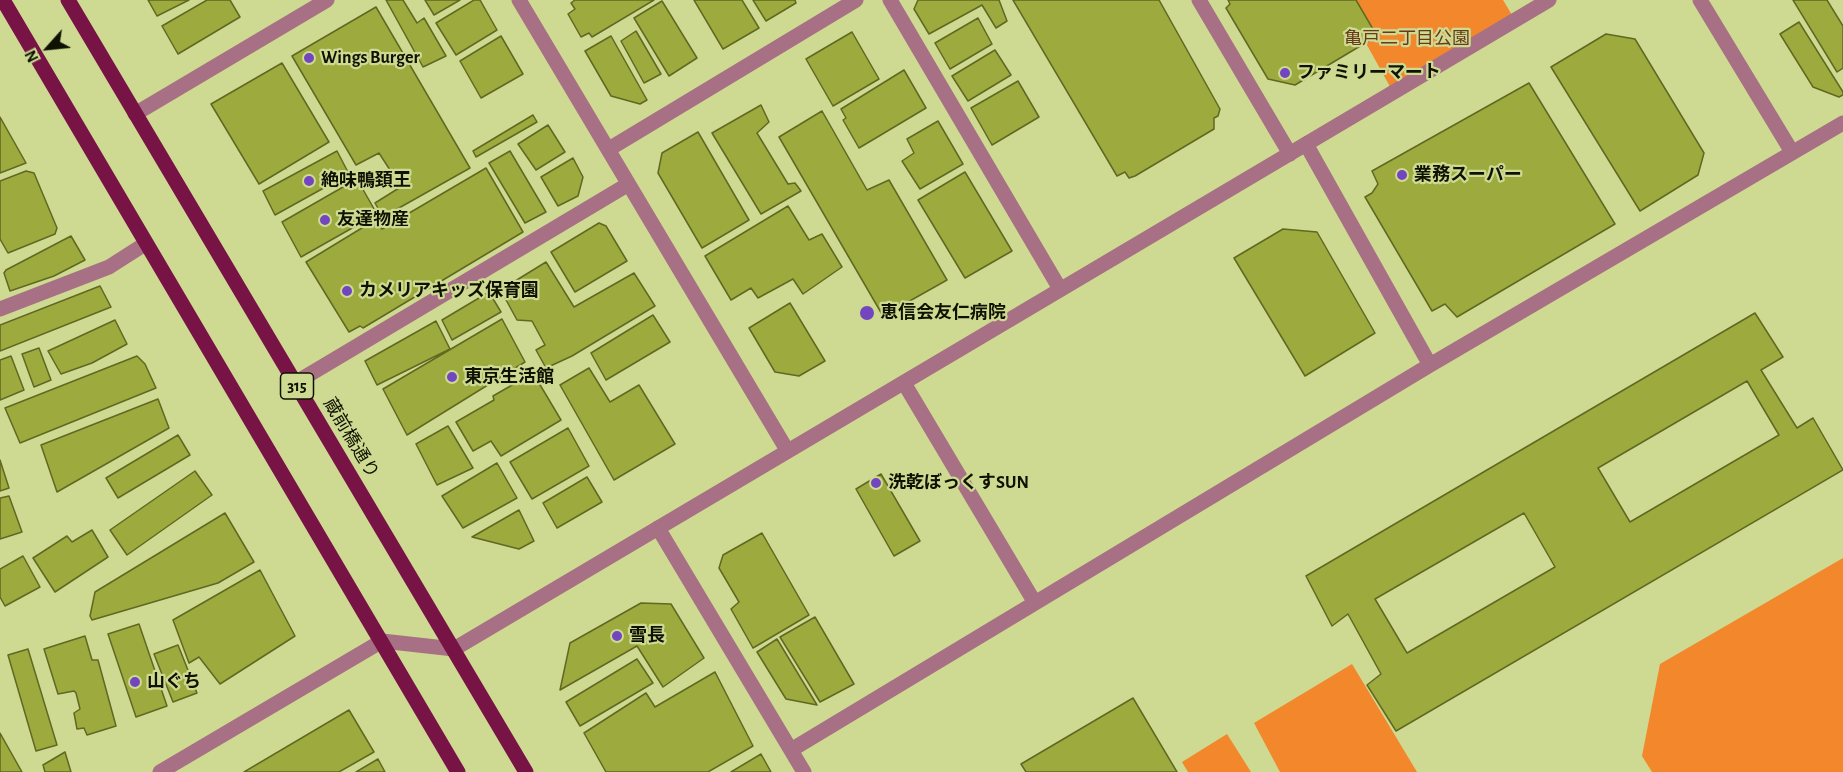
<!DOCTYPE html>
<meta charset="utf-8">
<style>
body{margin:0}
#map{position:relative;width:1843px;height:772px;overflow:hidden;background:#ced992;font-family:"Alegreya Sans",sans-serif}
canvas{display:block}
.north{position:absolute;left:18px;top:18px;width:60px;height:60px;-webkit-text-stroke:4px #ced992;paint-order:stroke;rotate:243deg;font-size:16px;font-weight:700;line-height:24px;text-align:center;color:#0f1200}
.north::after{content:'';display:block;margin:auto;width:21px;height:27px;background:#0f1200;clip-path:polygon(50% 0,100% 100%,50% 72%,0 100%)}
</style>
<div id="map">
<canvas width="1843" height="772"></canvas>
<div class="north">N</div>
</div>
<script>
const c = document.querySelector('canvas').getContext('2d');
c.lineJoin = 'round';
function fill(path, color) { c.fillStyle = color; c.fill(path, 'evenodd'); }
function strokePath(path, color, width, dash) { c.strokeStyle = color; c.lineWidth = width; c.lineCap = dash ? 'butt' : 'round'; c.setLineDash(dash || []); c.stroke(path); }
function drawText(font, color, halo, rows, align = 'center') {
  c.font = font + ' "Alegreya Sans","Noto Sans JP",sans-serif'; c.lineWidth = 4.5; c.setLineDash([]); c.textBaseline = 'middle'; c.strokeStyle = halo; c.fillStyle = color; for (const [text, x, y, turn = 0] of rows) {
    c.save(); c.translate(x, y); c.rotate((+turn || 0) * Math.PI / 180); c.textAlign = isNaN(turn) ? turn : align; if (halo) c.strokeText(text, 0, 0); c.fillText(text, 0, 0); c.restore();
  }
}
fill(new Path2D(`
 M1342,0H1503L1515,20L1393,92Z
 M1843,558V772H1652L1642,756L1660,664Z
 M1352,664L1417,772H1280L1254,723Z
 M1227,734L1251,772H1188L1182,762Z`), '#f2872c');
const building = new Path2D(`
 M148,0H189L157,16Z
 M207,0H230L240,17L178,54L162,26Z
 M386,0H403L417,23L424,18L446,56L423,67Z
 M425,0H460L434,15Z
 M474,0H480L497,30L456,55L436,23Z
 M575,0H654L592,37L589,33L581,37L568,14L575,9L571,3Z
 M694,0H742L759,28L723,49Z
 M753,0H795L796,3L766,21Z
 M918,0H999L1007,21L996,28L982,5L929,34L914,9Z
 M1013,0H1159L1220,109L1218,116L1214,118V129L1135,176L1129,178L1125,172L1117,176Z
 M1228,0H1356L1377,36L1295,85L1268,79L1226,8L1230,4Z
 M1793,0H1827L1843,26V68L1837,72Z
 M662,1L697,58L669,76L634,18Z
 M376,7L470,168L383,217L375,203L399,188V184L379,153L356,165L292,56Z
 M978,18L992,44L950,69L935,43Z
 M1799,22L1843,92V95L1839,97L1813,87L1780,34Z
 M636,31L661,74L644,83L621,41Z
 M852,32L879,79L833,106L806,59Z
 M1606,34L1635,39L1704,153L1698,175L1640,211L1551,67Z
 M501,36L523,74L481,98L460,61Z
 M611,36L647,100L640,104L611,96L585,51Z
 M995,50L1011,75L968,101L952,76Z
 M282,63L329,142L259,184L211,104Z
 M904,70L926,108L859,148L843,120L846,118L841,109Z
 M1018,81L1039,117L992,145L971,108Z
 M1529,83L1615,224L1457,317L1445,304L1432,311L1365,197L1372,193L1378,184L1372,171Z
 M761,105L769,122L757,133L788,184L795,183L801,191L761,214L712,133Z
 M822,111L867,190L889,180L947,280L883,316L779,137Z
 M533,115L537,122L476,157L473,151Z
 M0,117L26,163L0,173Z
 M938,121L963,164L920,189L902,161L914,153L907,139Z
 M548,125L565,152L536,170L518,144Z
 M698,132L749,220L702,248L658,173L662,153Z
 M337,151L349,174L275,215L263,191Z
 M510,151L546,212L525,223L489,163Z
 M573,158L583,177L578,196L558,206L541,177Z
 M486,168L523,232L363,328L360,326L349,332L306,262L375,220L382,229Z
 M26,171L34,173L57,228L55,234L8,253L0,239V181Z
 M965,172L1012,251L965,278L918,200Z
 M357,179L377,214L301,257L282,222Z
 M788,206L809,240L822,234L842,267L803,294L793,279L758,298L751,288L731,300L705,256Z
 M599,223L606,226L627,261L575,292L551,252Z
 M1283,229L1317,232L1375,333L1305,376L1234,258Z
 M71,236L85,260L54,276L10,291L4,273L6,270Z
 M546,262L574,307L634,273L655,306L572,356L546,368L536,350L545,345L532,321L517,320L505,298L511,294L507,286Z
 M100,286L111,307L0,351V325Z
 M489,292L501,312L452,340L442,320Z
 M790,303L825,361L799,376L775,372L749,328Z
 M1755,313L1783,357L1761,370L1797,428L1813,418L1843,470L1396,731L1367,685L1381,674L1348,614L1332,626L1306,576ZM1747,381L1779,435L1630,522L1598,468ZM1524,513L1555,567L1407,653L1375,599Z
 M653,315L670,342L606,380L591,353Z
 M502,319L525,362L407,435L383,389Z
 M115,320L127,344L92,363L61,374L48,351Z
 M436,321L450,349L377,385L365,361Z
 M39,348L51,380L34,387L22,354Z
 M11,356L24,390L0,400V360Z
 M137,356L145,364L156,388L20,443L5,408Z
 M589,368L610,402L639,385L675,444L614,480L560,385Z
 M533,373L561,420L501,456L491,441L473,451L456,422L494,400L493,396Z
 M158,399L169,428L57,492L41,445Z
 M448,426L473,468L437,485L416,444Z
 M568,428L589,466L532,499L510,462Z
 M178,435L190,455L118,498L106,478Z
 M0,460L9,488L0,491Z
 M497,463L517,498L463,528L442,496Z
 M195,471L212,495L127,555L110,530Z
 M881,474L920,541L894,556L856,489Z
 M587,477L602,502L557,528L543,503Z
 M9,496L22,532L0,539V498Z
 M519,510L534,541L519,549L472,537Z
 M225,513L254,562L218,583L92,620L90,616L95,592Z
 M92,530L108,557L55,592L33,558L67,536L72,542Z
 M762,533L809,615L753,648L731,609L739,602L719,568L723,555Z
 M23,556L40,587L5,606L0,597V569Z
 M260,570L295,636L220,684L199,657L189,663L173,620Z
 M641,603L671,604L704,658L663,687L637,646L560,690L570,643Z
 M815,617L854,684L820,702L780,637Z
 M139,624L167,706L136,717L108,634Z
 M85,636L92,660H98L116,726L87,735L84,728L77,729L74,713L80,709L76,693L74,691L58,694L44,649Z
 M777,639L817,705L786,699L757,652Z
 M178,645L197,693L173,702L154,654Z
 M28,649L57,745L36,751L8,655Z
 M637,659L653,683L580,726L566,702Z
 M715,672L753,746L708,772H606L584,733L646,693L655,707Z
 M1133,698L1177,772H1026L1021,764Z
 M349,710L374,752L339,772H244Z
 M0,733L22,772H0Z
 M65,752L71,772H45L43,765Z
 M761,754L771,772H731Z
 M378,759L385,772H356Z`);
fill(building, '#9daa3e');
strokePath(building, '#606822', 1.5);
strokePath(new Path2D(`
 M519,0L787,450
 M890,0L1060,289
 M1199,0L1290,154
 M135,114L327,0
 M1306,144L1430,365
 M609,149L856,0
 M0,309L109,267L145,244
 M295,383L627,185
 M904,383L1035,603
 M658,528L804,772
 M791,750L1430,365L1843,123`), '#a77084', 15);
strokePath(new Path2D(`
 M1700,0L1792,152
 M160,772L382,641L454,649L1549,0`), '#a77084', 15);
strokePath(new Path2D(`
 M3,0L458,772
 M68,0L526,772`), '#781346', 15);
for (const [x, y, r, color] of [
 [309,58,6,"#7146bf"],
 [1285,73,6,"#7146bf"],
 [1402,175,6,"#7146bf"],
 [309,181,6,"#7146bf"],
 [325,220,6,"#7146bf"],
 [347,291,6,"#7146bf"],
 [867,313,8,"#7146bf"],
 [452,377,6,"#7146bf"],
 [876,483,6,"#7146bf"],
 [617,636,6,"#7146bf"],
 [135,682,6,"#7146bf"]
]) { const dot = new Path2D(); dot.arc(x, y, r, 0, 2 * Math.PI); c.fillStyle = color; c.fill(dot); strokePath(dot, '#ced992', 2); }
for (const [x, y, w] of [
 [297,386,33]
]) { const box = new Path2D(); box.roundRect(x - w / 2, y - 13, w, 26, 4.5); c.fillStyle = '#ced992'; c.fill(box); strokePath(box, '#0f1200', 1.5); }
drawText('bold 16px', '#0f1200', null, [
 ["315",297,386]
]);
drawText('18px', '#673b19', '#ced992', [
 ["亀戸二丁目公園",1407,39]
]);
drawText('bold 18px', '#0f1200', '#ced992', [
 ["Wings Burger",321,58],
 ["ファミリーマート",1297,73],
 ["業務スーパー",1414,175],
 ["絶味鴨頚王",321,181],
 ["友達物産",337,220],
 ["カメリアキッズ保育園",359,291],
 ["恵信会友仁病院",880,313],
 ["東京生活館",464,377],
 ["洗乾ぼっくすSUN",888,483],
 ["雪長",629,636],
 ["山ぐち",147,682]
], 'left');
drawText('18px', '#0f1200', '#ced992', [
 ["蔵前橋通り",351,438,59]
]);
</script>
